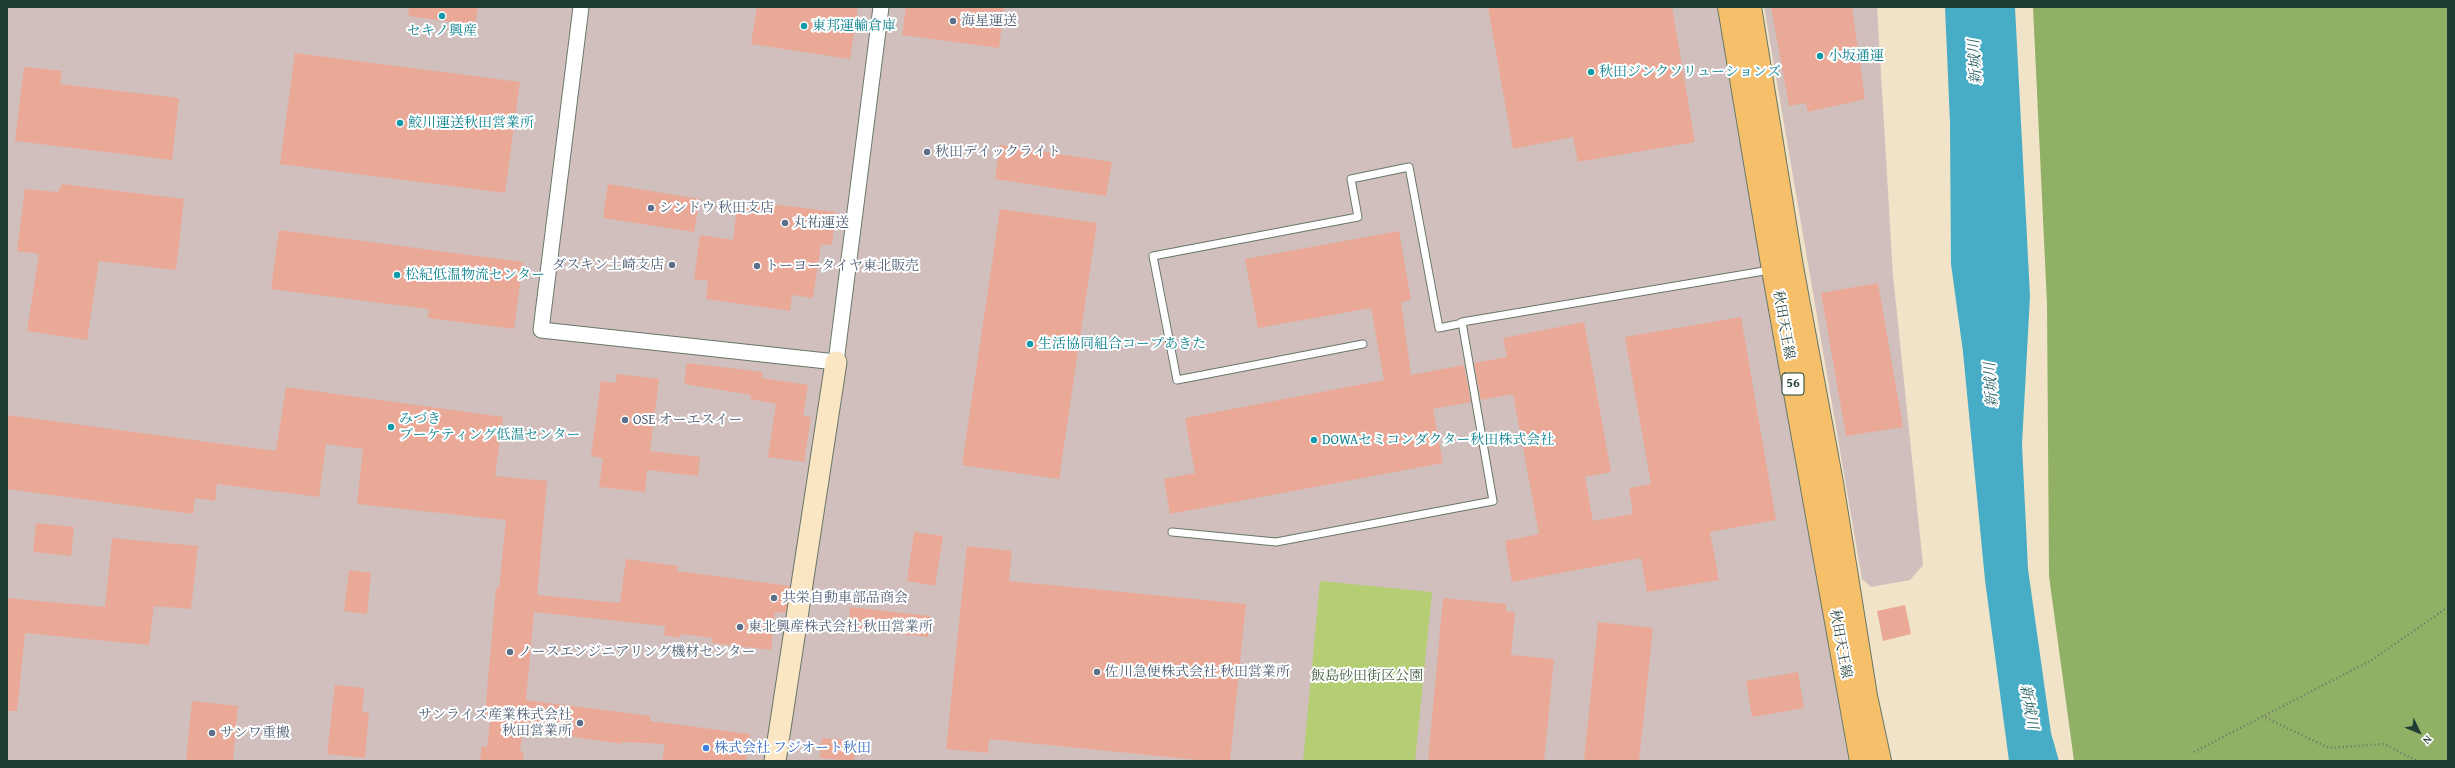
<!DOCTYPE html>
<meta charset="utf-8">
<style>
body{margin:0}
#map{position:relative;width:2455px;height:768px;overflow:hidden;background:#f1e3c7;font-family:"Gentium Book Plus",serif}
canvas{display:block}
.frame{position:absolute;inset:0;border:8px solid #1f3d34;pointer-events:none}
.north{position:absolute;left:2399px;top:712px;width:40px;height:40px;-webkit-text-stroke:3px #fff;paint-order:stroke;rotate:133deg;font-size:11px;font-weight:700;line-height:16px;text-align:center;color:#1f3d34}
.north::after{content:'';display:block;margin:auto;width:14px;height:18px;background:#1f3d34;clip-path:polygon(50% 0,100% 100%,50% 72%,0 100%)}
</style>
<div id="map">
<canvas width="2455" height="768"></canvas>
<div class="frame"></div>
<div class="north">N</div>
</div>
<script>
const c = document.querySelector('canvas').getContext('2d');
c.lineJoin = 'round';
function fill(path, color) { c.fillStyle = color; c.fill(path, 'evenodd'); }
function strokePath(path, color, width, dash) { c.strokeStyle = color; c.lineWidth = width; c.lineCap = dash ? 'butt' : 'round'; c.setLineDash(dash || []); c.stroke(path); }
function drawText(font, color, halo, rows, align = 'center') {
  c.font = font + ' "Gentium Book Plus","Noto Serif JP",serif'; c.lineWidth = 4; c.setLineDash([]); c.textBaseline = 'middle'; c.strokeStyle = halo; c.fillStyle = color; for (const [text, x, y, turn = 0] of rows) {
    c.save(); c.translate(x, y); c.rotate((+turn || 0) * Math.PI / 180); c.textAlign = isNaN(turn) ? turn : align; if (halo) c.strokeText(text, 0, 0); c.fillText(text, 0, 0); c.restore();
  }
}
fill(new Path2D(`
 M7,7H1721L1732,89L1849,761H7Z
 M1764,7H1877L1893,275L1923,565L1910,580L1871,587L1862,579Z`), '#d1bfbe');
fill(new Path2D(`
 M1320,581L1432,592L1415,761H1303Z`), '#b5ce73');
fill(new Path2D(`
 M2033,7H2448V761H2074L2049,576L2047,304Z`), '#90b165');
fill(new Path2D(`
 M1945,7H2015L2030,296L2022,444L2028,569L2051,733L2059,761H2009L1985,580L1963,352L1951,264L1950,123Z`), '#47adc6');
fill(new Path2D(`
 M409,7H478L475,25L408,16Z
 M757,7H858L850,59L751,44Z
 M906,7H1004L999,48L902,35Z
 M1488,7H1672L1695,142L1578,162L1573,137L1513,149Z
 M1771,7H1852L1865,99L1808,112L1806,103L1789,106Z
 M295,53L520,82L505,193L280,164Z
 M24,67L62,71L60,84L179,98L172,160L15,141Z
 M1000,145L1112,162L1106,196L995,179Z
 M62,184L184,199L176,270L99,261L87,340L27,331L39,254L17,251L25,189L58,192Z
 M608,184L700,199L694,232L603,218Z
 M738,200L836,212L832,245L821,244L813,298L792,295L790,311L706,299L708,281L694,279L700,235L733,240Z
 M1000,209L1097,223L1059,479L962,465Z
 M279,230L523,262L514,329L428,318L429,309L271,289Z
 M1399,231L1411,300L1401,302L1411,375L1464,365L1471,402L1433,409L1443,463L1170,514L1164,479L1195,473L1185,418L1384,380L1371,308L1258,328L1245,259Z
 M1878,283L1903,427L1846,436L1821,293Z
 M1741,317L1776,520L1710,532L1719,580L1647,592L1641,558L1512,582L1505,541L1539,534L1513,394L1481,400L1474,363L1507,357L1503,338L1584,322L1611,472L1585,477L1593,521L1633,514L1629,488L1651,484L1625,337Z
 M687,363L763,372L762,378L808,385L803,416L811,417L804,462L768,457L776,404L750,399L751,395L684,384Z
 M617,374L659,379L650,451L700,457L698,476L647,470L645,492L599,487L603,458L591,456L601,381L616,383Z
 M286,387L503,417L495,476L547,481L537,595L620,603L626,559L678,566L677,571L790,586L786,613L775,612L771,650L712,643V638L681,634L680,638L664,635L665,626L534,612L526,700L650,716V721L750,734L746,761H662L665,744L622,742L621,744L523,729L520,751L524,752L523,761H480L482,746L487,747L491,714H485L496,588H499L506,520L357,504L363,449L326,444L319,497L217,484L215,501L195,498L193,514L7,489V415L276,451Z
 M36,523L74,527L71,556L33,552Z
 M914,532L943,536L935,586L907,581Z
 M112,538L198,546L191,609L154,606L149,645L25,633L17,711H7V598L105,607Z
 M967,546L1012,551L1009,581L1246,604L1230,761H1209L989,739L988,753L946,749Z
 M349,570L371,573L367,614L344,611Z
 M1443,598L1506,604V611L1515,612L1511,655L1554,659L1544,761H1428Z
 M1905,605L1911,634L1883,641L1877,611Z
 M850,607L931,616L928,637L848,628Z
 M1598,622L1653,628L1639,761L1584,760Z
 M1798,672L1804,708L1752,717L1746,681Z
 M335,685L364,688L362,712L369,713L365,758L327,754Z
 M192,701L238,706L233,761H186Z
 M822,738L856,741L854,761L820,758Z`), '#eaa996');
const lane = new Path2D(`
 M1363,344L1177,380L1153,256L1358,217L1351,179L1409,167L1439,328L1463,323
 M1172,532L1276,542L1493,501L1462,322L1770,270`);
const street = new Path2D(`
 M581,7L541,330L836,362L881,7`);
const secondary = new Path2D(`
 M775,761L836,362`);
const primary = new Path2D(`
 M1729,7L1773,270L1861,761
 M1750,7L1792,267L1832,483L1866,696L1880,761`);
strokePath(lane, '#687767', 9);
strokePath(street, '#687767', 17);
strokePath(secondary, '#687767', 23);
strokePath(primary, '#687767', 24);
strokePath(new Path2D(`
 M2262,716L2329,748L2384,744L2417,761
 M2194,752L2372,660L2448,607`), '#687767', 2.5, [1, 3]);
strokePath(lane, '#fff', 7);
strokePath(street, '#fff', 15);
strokePath(secondary, '#fbe6c4', 21);
strokePath(primary, '#f6c06b', 22);
for (const [x, y, r, color] of [
 [442,16,4,"#0f9aa8"],
 [953,21,4,"#5c6f8a"],
 [804,26,4,"#0f9aa8"],
 [1820,56,4,"#0f9aa8"],
 [1591,72,4,"#0f9aa8"],
 [400,123,4,"#0f9aa8"],
 [927,152,4,"#5c6f8a"],
 [651,208,4,"#5c6f8a"],
 [785,223,4,"#5c6f8a"],
 [672,265,4,"#5c6f8a"],
 [757,266,4,"#5c6f8a"],
 [397,275,4,"#0f9aa8"],
 [1030,344,4,"#0f9aa8"],
 [625,420,4,"#5c6f8a"],
 [391,427,4,"#0f9aa8"],
 [1314,440,4,"#0f9aa8"],
 [774,598,4,"#5c6f8a"],
 [740,627,4,"#5c6f8a"],
 [510,652,4,"#5c6f8a"],
 [1097,672,4,"#5c6f8a"],
 [580,723,4,"#5c6f8a"],
 [212,733,4,"#5c6f8a"],
 [706,748,4,"#3f7fe0"]
]) { const dot = new Path2D(); dot.arc(x, y, r, 0, 2 * Math.PI); c.fillStyle = color; c.fill(dot); strokePath(dot, '#fff', 1.5); }
for (const [x, y, w] of [
 [1793,384,22]
]) { const box = new Path2D(); box.roundRect(x - w / 2, y - 11, w, 22, 3); c.fillStyle = '#fff'; c.fill(box); strokePath(box, '#1f3d34', 1); }
drawText('bold 13px', '#1f3d34', null, [
 ["56",1793,384]
]);
drawText('14px', '#4e5e75', '#fff', [
 ["海星運送",961,21],
 ["秋田デイックライト",935,152],
 ["シンドウ 秋田支店",659,208],
 ["丸祐運送",793,223],
 ["ダスキン土崎支店",664,265,"right"],
 ["トーヨータイヤ東北販売",765,266],
 ["OSE オーエスイー",633,420],
 ["共栄自動車部品商会",782,598],
 ["東北興産株式会社 秋田営業所",748,627],
 ["ノースエンジニアリング機材センター",518,652],
 ["佐川急便株式会社 秋田営業所",1105,672],
 ["サンライズ産業株式会社",572,715,"right"],
 ["秋田営業所",572,731,"right"],
 ["サンワ重搬",220,733]
], 'left');
drawText('14px', '#0d838f', '#fff', [
 ["東邦運輸倉庫",812,26],
 ["セキノ興産",442,31,"center"],
 ["小坂通運",1828,56],
 ["秋田ジンクソリューションズ",1599,72],
 ["鮫川運送秋田営業所",408,123],
 ["松紀低温物流センター",405,275],
 ["生活協同組合コープあきた",1038,344],
 ["みづき",399,419],
 ["ブーケティング低温センター",399,435],
 ["DOWAセミコンダクター秋田株式会社",1322,440]
], 'left');
drawText('14px', '#1f3d34', '#fff', [
 ["秋田天王線",1783,325,80],
 ["秋田天王線",1840,644,80]
]);
drawText('14px', '#446144', '#fff', [
 ["飯島砂田街区公園",1367,676]
]);
drawText('14px', '#366cbe', '#fff', [
 ["株式会社 フジオート秋田",714,748]
], 'left');
drawText('italic 15px', '#2d6467', '#fff', [
 ["新城川",1976,62,-93],
 ["新城川",1992,385,-93],
 ["新城川",2028,707,80]
]);
</script>
